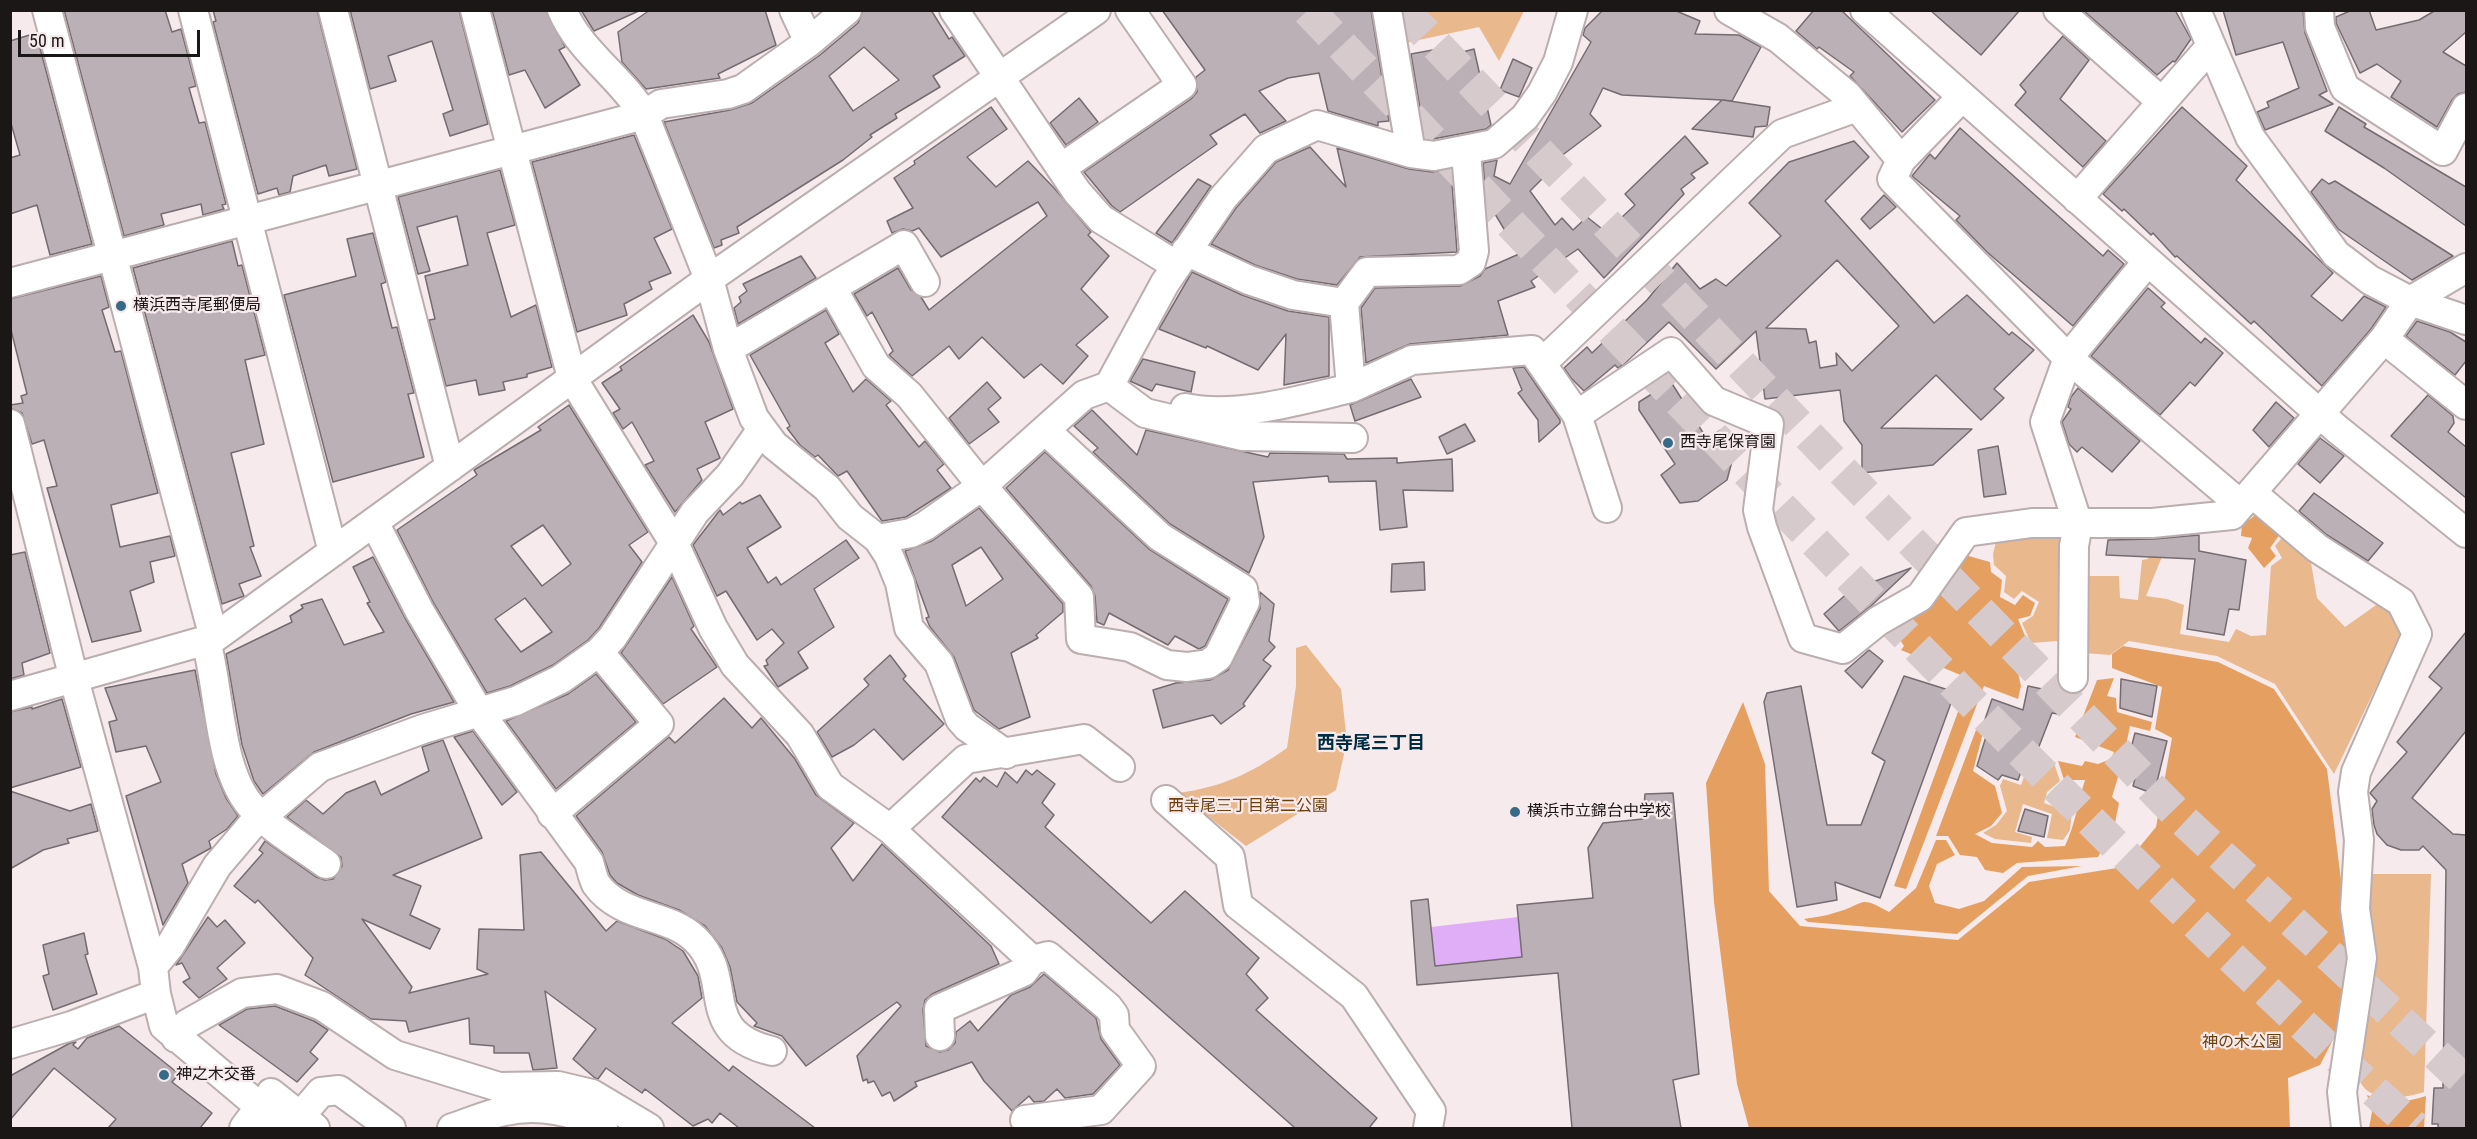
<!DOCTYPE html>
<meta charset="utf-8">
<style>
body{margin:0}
#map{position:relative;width:2477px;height:1139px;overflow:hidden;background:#f7eaec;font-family:"Roboto Condensed",sans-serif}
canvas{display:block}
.frame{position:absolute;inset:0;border:12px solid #1b1717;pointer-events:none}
.scale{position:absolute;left:18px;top:30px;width:182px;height:27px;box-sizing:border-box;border:3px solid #1b1717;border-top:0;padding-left:8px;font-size:18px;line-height:21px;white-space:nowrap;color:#1b1717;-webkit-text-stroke:4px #f7eaec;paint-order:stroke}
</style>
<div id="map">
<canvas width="2477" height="1139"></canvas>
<div class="frame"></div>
<div class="scale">50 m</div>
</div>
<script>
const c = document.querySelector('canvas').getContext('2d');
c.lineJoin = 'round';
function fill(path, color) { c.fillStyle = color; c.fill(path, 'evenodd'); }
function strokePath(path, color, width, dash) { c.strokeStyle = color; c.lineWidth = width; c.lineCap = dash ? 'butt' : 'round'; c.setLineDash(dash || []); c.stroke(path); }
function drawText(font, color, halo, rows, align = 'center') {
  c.font = font + ' "Roboto Condensed","Noto Sans JP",sans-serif'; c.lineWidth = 4.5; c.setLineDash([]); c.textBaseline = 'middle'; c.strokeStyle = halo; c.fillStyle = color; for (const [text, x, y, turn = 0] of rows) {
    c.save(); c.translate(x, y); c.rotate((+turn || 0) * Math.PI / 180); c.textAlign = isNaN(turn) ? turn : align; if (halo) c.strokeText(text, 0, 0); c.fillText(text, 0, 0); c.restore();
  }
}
fill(new Path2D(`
 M1393,11H1524L1499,61L1479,27L1405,43Z
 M2157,529L2167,531L2163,554L2146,596L2167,599L2184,605L2180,634L2229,642L2236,629L2251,636L2266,635L2271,566L2282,558L2275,546L2286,533L2310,557L2317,598L2345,627L2379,603L2395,612L2403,631L2334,774L2275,684L2217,656L2129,641L2110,655L2084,653L2085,576H2119L2120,598L2138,600L2142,560L2148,559V540H2156Z
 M2060,533L2058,641L2031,643L2022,623L2033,616L2039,602L2022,591L2014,599L2004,592L2006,576L1994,565L1993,554L1998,534Z
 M1306,645L1341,689L1347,741L1336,790L1246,846L1178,793C1222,787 1250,774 1287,748L1296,686V648Z
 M2037,758L2054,763L2060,781L2047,792L2044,803L2060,809L2072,810L2070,830L2063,840L2047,838L2052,814L2023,804L2015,832L2032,837L2031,843L1995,839L1983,833L1996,825L2007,811L2000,786L2003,779L2021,785L2029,763Z
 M2364,874H2431L2424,1092C2406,1098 2374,1103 2362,1085C2358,1079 2355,1070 2353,1063Z`), '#e9b88d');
fill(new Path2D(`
 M2262,510L2283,530L2270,548L2276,556L2264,568L2248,548L2252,538L2241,536L2242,525Z
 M1958,553L1990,562L1991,572L2002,580L2000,597L2015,605L2023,595L2035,603L2030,616L2018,619L2028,643L2016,664L2021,686L2018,699L1984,686L1906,889L1894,886L1970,679L1901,650L1904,646L1891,626Z
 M2123,646L2218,662L2274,689L2327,769L2353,975L2337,1032L2320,1065L2288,1078L2290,1128H1749L1737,1084L1714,902L1706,783L1743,702L1765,764L1769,891L1800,926L1958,940L2029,882L2123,867L2156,827L2172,738L2155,729L2162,687L2112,668V654Z
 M2114,678L2107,696L2116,698L2117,712L2152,722L2150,731L2130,726L2124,755L2127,769L2122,779L2118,777L2112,797L2119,803L2114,828L2098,857L2017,863L2003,873L1985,870L1977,857L1960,855L1948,836H1936L1976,730L1983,733L1973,771L1995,786L2002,813L1991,826L1975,834L1992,843L2032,847L2038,841L2045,847L2065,846C2075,825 2078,802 2085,780H2064L2058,761L2082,766L2085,761L2098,764L2111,759L2114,752L2075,737L2097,680Z
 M1936,840H1946L1955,855L1937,864L1929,886L1935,903L1959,909L1984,901L2022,867L2082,866L2028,876L1957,934L1808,922L1804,919C1815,917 1827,916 1837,912C1866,904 1858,894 1889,912L1916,888Z
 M2367,1095C2387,1104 2405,1103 2426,1096L2424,1128H2369L2372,1112Z`), '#e5a061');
fill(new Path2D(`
 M1518,917L1522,957L1435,966L1431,927Z`), '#e0adf7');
const building = new Path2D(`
 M64,10H165L172,32L181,29L196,86L189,88L199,123L205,122L226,204L222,205L224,209L203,215L201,204L161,214L164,225L124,236Z
 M213,10H317L357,169L329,176L326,165L293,176L290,192L279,195L277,188L258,194L213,22L216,21Z
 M350,10H459L488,124L450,136L443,114L453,110L432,41L388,56L396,81L370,89Z
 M492,10H546L565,47L559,50L580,85L545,108L525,70L509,75Z
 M581,10H641L594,31Z
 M650,10H765L776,45L718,74L720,78L646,89L622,62L618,32Z
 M863,10H931L949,39L952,37L965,56L933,76L940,87L895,114L897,118L870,135L872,137L843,160L737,227L739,233L721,240L722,245L714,248L664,122L730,110L752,103L820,55L858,23ZM864,47L899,80L853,111L829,76Z
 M1162,10H1371L1389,121L1378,122V126L1328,111L1319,73L1288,78L1259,91L1286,121L1260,133L1245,114L1210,135L1217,144L1120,212L1112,206L1084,172L1191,99L1197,92L1196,77L1205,70Z
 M1603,10H1674L1700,21L1695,34L1739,35L1761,47L1732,101L1723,100L1770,107L1767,126L1755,127L1753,137L1692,129L1722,100L1622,95L1603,88L1590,114L1601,126L1548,166L1551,170L1530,191L1555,225L1562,218L1573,230L1587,217L1606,232L1635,205L1625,194L1685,136L1708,163L1691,174L1695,178L1681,189L1684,194L1604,278L1578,249L1531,281L1535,287L1498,301L1508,335L1410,344L1366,363L1361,308L1375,288L1460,286L1480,276L1485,269L1519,254L1486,199L1483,163L1497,160L1494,176L1510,184L1591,42L1583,35L1585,28Z
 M1814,10H1841L1935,100L1902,132L1850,76L1854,72L1819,47L1817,49L1796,31Z
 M1930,10H2020L1981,55Z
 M2175,10L2191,39L2175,62L2173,61L2157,75L2084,11Z
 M2223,10H2303L2305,33L2327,91L2319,95L2333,104L2265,130L2257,112L2269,107L2267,102L2299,88L2283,42L2236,55Z
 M2352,10H2369L2376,30L2419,20L2436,10H2466V32L2443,52L2466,66V92L2458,94L2452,100L2437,127L2391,97L2401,81L2377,64L2360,73L2336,23V17Z
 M36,33L92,244L50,255L37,205L10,214V158L20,155L10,120V41Z
 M2063,36L2089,60L2060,99L2106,141L2083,167L2015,105L2026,92L2020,85Z
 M1438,49L1440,58L1474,49L1491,125L1486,129L1433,139L1425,138L1411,54Z
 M1513,59L1532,68L1519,97L1500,90Z
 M1079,98L1098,122L1066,145L1050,123Z
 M991,107L1007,129L967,157L996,187L1028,161L1055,189L1091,232L1088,235L1109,256L1081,289L1108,317L1076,345L1088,356L1063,384L1041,364L1024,378L982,337L959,359L949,346L912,376L889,355L893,351L872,312L867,316L854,294L898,268L911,290L921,297L929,310L1047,216L1038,202L941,257L919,228L912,231L903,229L892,233L887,221L913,208L894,178L915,164L914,161Z
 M2182,107L2247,166L2236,180L2333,273L2311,296L2342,321L2364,296L2386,307L2371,329L2322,386L2254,321L2251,324L2177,256L2175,257L2153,233L2151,235L2124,209L2122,211L2103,194Z
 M2339,107L2366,124L2364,127L2466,187V226L2384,168L2325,131Z
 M1960,128L2103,256L2108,250L2124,264L2073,326L1987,252L1956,220L1960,216L1912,176L1930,154L1935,159Z
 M634,135L672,229L654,238L671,273L649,282L652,289L624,304L627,315L577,332L532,162Z
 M1854,141L1869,157L1825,201L1934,323L1967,295L2009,335L2012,332L2034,350L1994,389L2004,398L1981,420L1936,375L1881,428L1972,429L1933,465L1862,473V445L1844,421L1840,390L1765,399L1756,331L1716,369L1669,322L1625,363L1618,368L1615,365L1584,391L1571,378L1564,368L1587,347L1592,353L1647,300L1677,263L1700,289L1716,279L1726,286L1781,236L1749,203L1789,162ZM1837,260L1899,326L1852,371L1836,353L1837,365L1820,368L1816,341L1809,343L1806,329L1766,328Z
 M1310,147L1346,187L1337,148L1409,169L1432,172L1451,169L1457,252L1360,257L1337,285L1297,279L1255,265L1211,244L1236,208L1276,162Z
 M500,170L515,225L487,233L511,317L536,305L552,367L527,374V377L503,382L505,390L479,395L476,380L446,386L429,320L435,319L425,276L468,265L457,216L417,227L430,271L418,274L398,197Z
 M1198,179L1211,186L1172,243L1156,233Z
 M2322,179L2329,184L2335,181L2453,256L2412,280L2338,229L2311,192Z
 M1884,195L1896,207L1870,229L1861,219Z
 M373,233L386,282L381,284L392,328L397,327L414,393L408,394L424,457L333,482L284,295L356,276L347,239Z
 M232,241L238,266L242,265L265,355L245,360L264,444L231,453L254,546L250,547L261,576L239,584L244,596L222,604L133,268Z
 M801,256L816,278L738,324L734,308L741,302L739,297L747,291L743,284Z
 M1192,272L1242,295L1288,311L1329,317V376L1284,385L1286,334L1258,370L1207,346L1206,348L1159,329Z
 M101,276L109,307L102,310L115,352L121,351L158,493L111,505L120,547L170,536L175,556L150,562L154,582L130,591L141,631L92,642L47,488L57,486L44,440L32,444L22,413L10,408V405L23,403L21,396L27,394L10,326V299Z
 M2148,288L2165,303L2161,307L2201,343L2205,338L2223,353L2195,386L2190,382L2160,415L2091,356Z
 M826,310L839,334L825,343L853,392L866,379L891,401L886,405L919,447L925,441L944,464L937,470L951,488L906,517L882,521L847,471L838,476L818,455L815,457L800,445L787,428L790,426L750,355Z
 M693,315L709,342L733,409L705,422L720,458L697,469L702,480L675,512L645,465L654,461L632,422L623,429L613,413L620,409L602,383L622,370L620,367Z
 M2417,321L2450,332L2466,342V361L2455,375L2406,336Z
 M1143,359L1195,372L1191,392L1156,384L1152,391L1130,381Z
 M1524,367L1560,420V423L1539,442L1538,420L1518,393L1522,390L1513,368Z
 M1411,379L1421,397L1355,421L1350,405Z
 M987,382L1001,398L988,409L999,422L969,444L949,418Z
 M1671,382L1707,439L1722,429L1735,450L1727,480L1698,501L1680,503L1661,475L1675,464L1639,410V402Z
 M2078,388L2140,441L2112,472L2082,447L2077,452L2069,444L2062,422L2071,409L2068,407L2071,397Z
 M2428,395L2453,416L2454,423L2448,432L2466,447V498L2391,436Z
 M2276,402L2294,418L2269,447L2253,430Z
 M569,405L648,532L629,545L642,562L599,628L588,640L553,665L510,686L487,693L433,602L397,530L477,475L474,470L541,430L538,427ZM543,525L571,564L542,586L511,546ZM525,598L552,632L521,652L495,619Z
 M1092,410L1137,455L1146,430L1268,457L1270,453L1344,454L1347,459L1397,458V463L1452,459L1453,491L1403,490L1407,527L1380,530L1376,481L1329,482L1328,476L1253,482L1264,537L1249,573L1170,524L1093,452L1098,448L1074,426Z
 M1465,424L1475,441L1447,454L1439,437Z
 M2320,438L2344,456L2320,483L2298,464Z
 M1998,446L2006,494L1984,497L1978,450Z
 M1045,452L1149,549L1228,599L1205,646L1199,649L1175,636L1168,645L1109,613L1104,625L1097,622L1095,596L1091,586L1006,488Z
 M2314,493L2383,543L2368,561L2327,535L2299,511Z
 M760,495L781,527L747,548L768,583L776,577L781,585L846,540L859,558L814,589L834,627L798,652L808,668L778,687L764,666L768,665L766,660L784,643L772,629L757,640L726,591L717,596L693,545L720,510L723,515L740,502L742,504Z
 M979,508L1063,604V612L1036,635L1038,638L1011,653L1030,717L999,729L974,710L954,657L930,627L926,618L929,617L905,551L932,541ZM981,547L1003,579L966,606L952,565Z
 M2199,535V551L2246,560L2239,610L2229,609L2224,635L2187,629L2195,559L2106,555L2108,540L2154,539Z
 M25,552L50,653L22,663L24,675L10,679V555Z
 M373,557L405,618L454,702L411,714L314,752L263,794L254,781L242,745L226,654L292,622L290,616L303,608L301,605L322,599L344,645L384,632L367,603L370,602L353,567Z
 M1424,562L1425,590L1391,592L1392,564Z
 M1911,568L1871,606L1839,631L1824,614L1851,590Z
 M672,577L694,626L691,629L717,667L663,704L621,653Z
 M1260,592L1274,604L1269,641L1275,647L1263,660L1271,666L1243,704L1245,706L1221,724L1213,715L1163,728L1153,690L1176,683L1210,680L1228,670L1260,609Z
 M2466,632V731L2412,798L2453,834L2466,835V1128H2438V1124H2432L2434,1088H2443L2446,870L2423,846L2419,850H2401L2387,845L2377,834L2374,825L2372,809L2377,801L2370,793L2407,752L2397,742L2442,688L2429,677Z
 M1869,650L1883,661L1862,688L1845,671Z
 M890,655L906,676L903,679L944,724L903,760L874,729L854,745L832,757L817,732L869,685L864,679Z
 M195,670L216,774L226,798L238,816L227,829L209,841L211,848L182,864L188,883L163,925L126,796L161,782L146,746L116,752L109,722L117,720L105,688Z
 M596,674L636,722L556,789L506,721L568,694Z
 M1904,676L1955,692L1880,898L1835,882L1837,900L1797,907L1764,702L1767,693L1801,686L1827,825H1861L1885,761L1872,753Z
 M2121,679L2157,686L2152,717L2120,708Z
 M2028,686L2061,693L2058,714L2052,713L2036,754L2028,753L2018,780L2002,775L1998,780L1977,766L1988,730L1982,728L1992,699L2023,710Z
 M724,698L752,728L761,718L795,759L816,795L854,823L831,848L853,881L882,844L991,946L999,964L932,994L925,1000L923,1010L926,1046L940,1052L948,1050L955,1043L956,1032L970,1021L978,1031L1011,995L1030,987L1044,974L1096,1018L1101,1039L1120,1065L1093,1094L1065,1098L1057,1089L1044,1101L1034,1102L1029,1096L1012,1111L984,1081L972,1062L915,1082L917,1086L894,1101L890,1092L882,1096L874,1081L868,1083L867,1079L863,1081L857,1056L901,1006L897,1002L806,1066L782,1036L754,1026L757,1023L737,1002L730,967L722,948L705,926L679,910L638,895L617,883L610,875L602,852L576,816L669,737L675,743Z
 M62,699L81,767L10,788V712L32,707V709Z
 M473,731L517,792L502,805L454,737Z
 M2135,733L2167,741L2154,794L2133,786L2141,755L2130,752Z
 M443,740L482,838L393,875L421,886L410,915L440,929L430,949L362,919L412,987L409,993L488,974L477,969L479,929L524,930L520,855L541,852L606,931L617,921L665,939L683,951L698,976L702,998L672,1023L729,1071L733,1066L815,1128H739L720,1113L712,1123L708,1119L693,1126L645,1089L642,1093L606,1068L598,1079L595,1078L573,1059L596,1029L545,991L557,1068L533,1070L529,1053H494V1046L470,1044L469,1018L409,1032L406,1021L371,1019L305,975L313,958L258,900L255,903L234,886L263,853L259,850L265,841L316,877L325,880L333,879L342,866L341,857L287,817L306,800L323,814L346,793L375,781L381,795L429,771L422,747Z
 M1026,770L1032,775L1037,770L1055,784L1042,803L1054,815L1045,827L1151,923L1185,891L1259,958L1246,974L1268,998L1256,1010L1377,1118L1369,1128H1295L942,817L976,778L980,782L984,777L997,787L1005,772L1017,783Z
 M10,791L70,811L91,804L98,831L67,839L69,843L43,850L10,869Z
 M1673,793L1699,1074L1673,1080L1681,1128H1572L1558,973L1417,985L1411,901L1428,899L1435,966L1522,957L1517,905L1593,898L1588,848L1603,823L1643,819L1645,794Z
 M2025,809L2048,816L2044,837L2018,831Z
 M208,917L217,927L225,920L245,943L217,968L227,979L199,998L183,982L190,978L182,963L176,965Z
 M84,933L88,954L85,955L97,994L53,1010L43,976L49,974L43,945Z
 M275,1006L314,1021L328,1030L310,1052L318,1059L297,1082L219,1025L247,1009Z
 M119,1026L179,1074L172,1082L212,1113L200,1128H108L116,1119L54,1068L10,1120V1076L70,1043L76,1042L73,1045L78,1049L87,1038Z`);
fill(building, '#bab0b6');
strokePath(building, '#756c71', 1.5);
strokePath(new Path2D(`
 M1308,10C1670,390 2026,776 2415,1128
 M1403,10L1833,461L2184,821L2466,1082`), '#d6cacc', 33, [33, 16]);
const minor = new Path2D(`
 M47,10L214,638
 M193,10L333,552
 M333,10L450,467
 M475,10L572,378L674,543L713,628L735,665L800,735L830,786L890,829L1032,960L1048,956L1108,1007L1114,1015L1115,1030L1141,1066L1101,1110L1025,1120
 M562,10C580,52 621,77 644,115L709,279L728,349L754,418L774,445L827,488L850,517L878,539L889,556L900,583L909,628L939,663L960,719L967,727L1006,754
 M794,10L809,42
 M954,10L1077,192L1101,219L1177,266
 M1387,10L1411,153
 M1729,10L1778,38L1847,95L1901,160
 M1865,10L2337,429L2466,533
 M2058,10L2162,102
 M2196,10L2250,137L2336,254L2370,280L2410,301L2466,268
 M2319,10L2320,27L2345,88L2443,151L2466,108
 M1962,97L1901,160L1892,179L2068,358L2241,505
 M1061,168L1182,85L1130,10
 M2077,199L2211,46
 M1186,251L1249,280L1293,295L1344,303L1351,388L1412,360L1532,350L1577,415L1607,508
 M10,283L644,115L661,104L728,94L743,89L809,42L847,10
 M832,288L876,366L909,395L982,486L1079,597L1081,639L1130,647L1167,665L1187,667L1208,664L1218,657L1245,602L1243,589L1160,537L1045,430
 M1344,303L1367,272L1459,270L1471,262L1474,251L1466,152
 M2384,339L2466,405
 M728,349L904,245L925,282
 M1542,363L1782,134L1857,107
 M1109,386L1145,413L1243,436L1353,438
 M1185,408C1236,419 1301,400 1351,388
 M1577,415L1671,352L1714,401L1769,424L1758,510L1762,527L1803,638L1843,649L1878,621L1920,597L1966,532L2032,523H2152L2232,515L2384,339L2410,301L2466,320
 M10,424L74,679L153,967L156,994L164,1026L285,1128
 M2252,493L2317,548L2401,602L2417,634L2356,772L2353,792L2359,840L2355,909L2362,958L2342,1092L2346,1128
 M374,522L419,610L479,712L589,862C591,869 593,878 596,884C621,919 668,913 695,939C737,979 694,1032 772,1051
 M878,539L911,533L925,526L982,486L1084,395L1109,386L1165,283L1223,198L1266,149L1317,125L1411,153L1434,156L1494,144L1525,117L1542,93L1558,62L1573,10
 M206,641C220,691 218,766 250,805C270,829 302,846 326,864
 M2073,678L2074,546L2078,524L2045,422L2068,358L2148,261
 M10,696L214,638L709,279L1096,10
 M1166,800L1230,857L1238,905L1354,996L1431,1111L1428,1128
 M552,814L659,724L599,652
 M890,829L966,759L1084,739L1120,767
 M153,967L170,946L217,866L251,826L320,767L423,729L516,701L561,679L599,652L612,638L695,512L730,475L762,429
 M940,1036L939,1009L1023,972L1032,960
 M176,1038L187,1024L242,993L277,989L322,1006L395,1055L499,1087L558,1086L592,1094L649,1128
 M10,1044L71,1026L156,994
 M271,1093L315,1128
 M244,1128L259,1108
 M290,1128L321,1092L339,1090L391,1128
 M452,1128C469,1123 487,1114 505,1111C536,1104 577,1110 603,1128`);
strokePath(minor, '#baaeaf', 32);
strokePath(minor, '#fff', 28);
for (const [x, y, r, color] of [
 [121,306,6,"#366a87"],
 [1668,443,6,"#366a87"],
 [1515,812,6,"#366a87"],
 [164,1075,6,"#366a87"]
]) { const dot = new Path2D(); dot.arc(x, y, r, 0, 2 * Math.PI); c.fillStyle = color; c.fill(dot); strokePath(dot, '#f7eaec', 2); }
drawText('16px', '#1b1717', '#f7eaec', [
 ["横浜西寺尾郵便局",133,306],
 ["西寺尾保育園",1680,443],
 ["横浜市立錦台中学校",1527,812],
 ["神之木交番",176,1075]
], 'left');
drawText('16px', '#6c3f0e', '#f7eaec', [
 ["西寺尾三丁目第二公園",1248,807],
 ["神の木公園",2242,1043]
]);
drawText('bold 18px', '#002d42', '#f7eaec', [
 ["西寺尾三丁目",1371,744]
]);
</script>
